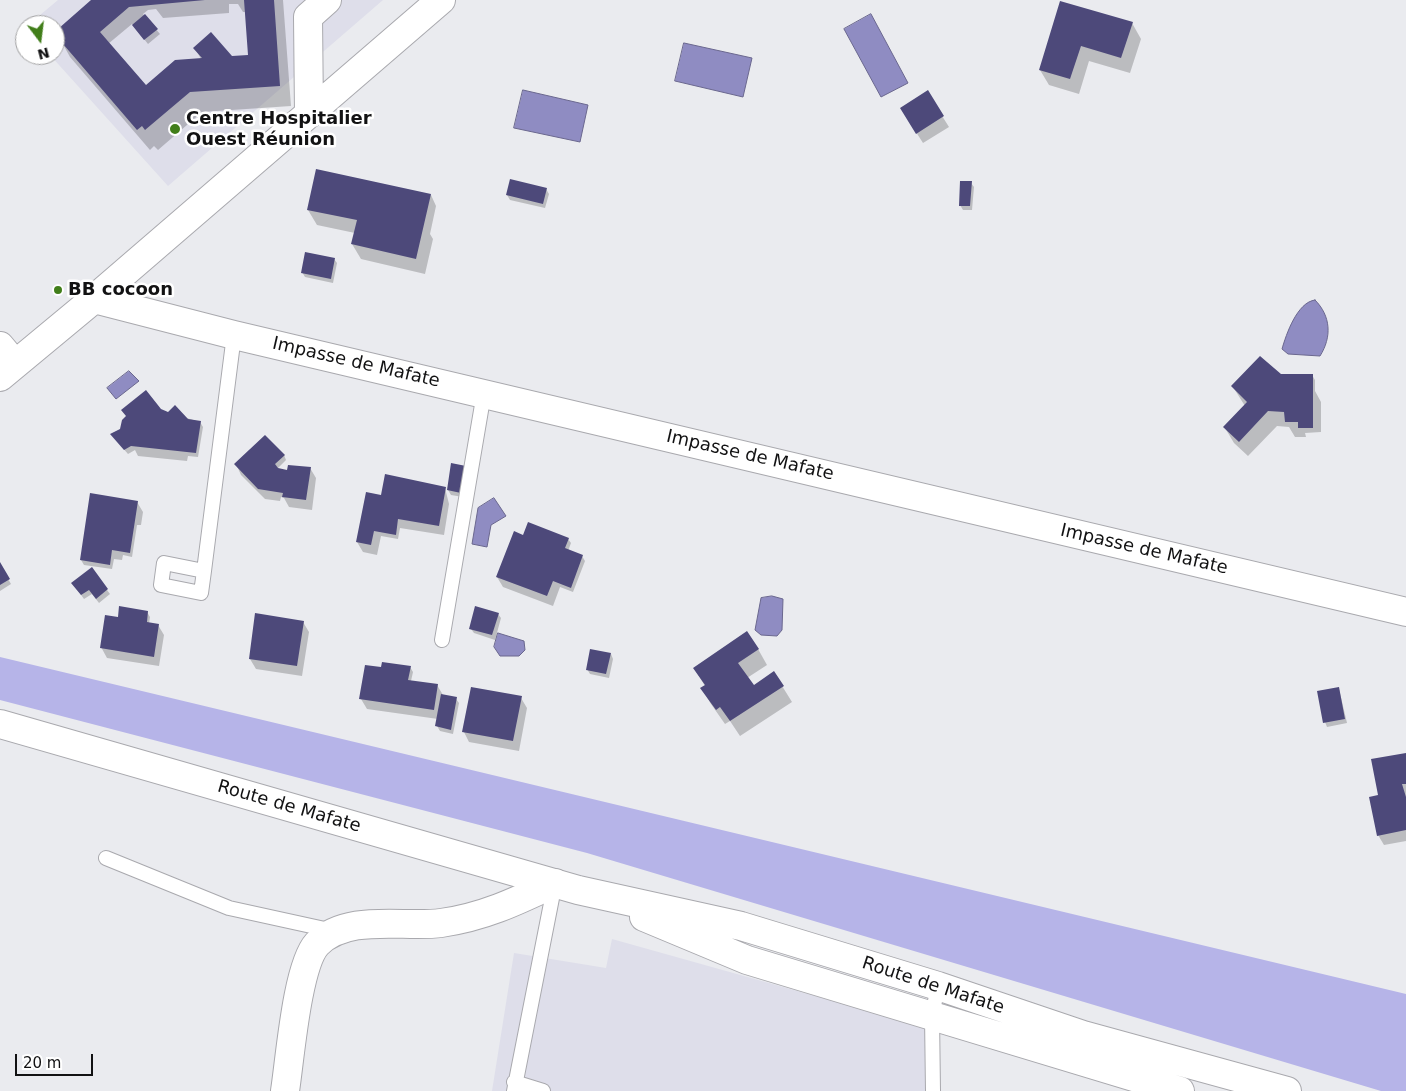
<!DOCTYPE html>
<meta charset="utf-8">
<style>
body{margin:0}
#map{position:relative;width:1406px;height:1091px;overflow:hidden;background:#eaebef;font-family:"DejaVu Sans",sans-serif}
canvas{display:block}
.north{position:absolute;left:15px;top:15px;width:50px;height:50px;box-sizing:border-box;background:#fff;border:1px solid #a0a0a1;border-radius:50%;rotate:165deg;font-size:14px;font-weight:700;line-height:20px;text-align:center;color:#121213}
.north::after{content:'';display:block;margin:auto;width:18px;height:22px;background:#417e1a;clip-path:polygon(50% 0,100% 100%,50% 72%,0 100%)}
.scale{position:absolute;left:15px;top:1054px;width:78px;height:22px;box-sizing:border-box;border:2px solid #121213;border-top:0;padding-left:6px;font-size:15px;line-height:18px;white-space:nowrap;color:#121213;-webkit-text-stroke:4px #fff;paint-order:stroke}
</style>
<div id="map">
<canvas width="1406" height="1091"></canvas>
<div class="north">N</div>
<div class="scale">20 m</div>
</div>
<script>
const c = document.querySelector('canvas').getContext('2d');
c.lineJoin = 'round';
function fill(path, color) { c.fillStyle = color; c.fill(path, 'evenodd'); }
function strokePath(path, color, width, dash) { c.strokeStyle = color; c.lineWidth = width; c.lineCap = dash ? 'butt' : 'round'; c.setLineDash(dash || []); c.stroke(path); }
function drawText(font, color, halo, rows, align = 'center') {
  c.font = font + ' "DejaVu Sans",sans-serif'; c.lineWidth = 5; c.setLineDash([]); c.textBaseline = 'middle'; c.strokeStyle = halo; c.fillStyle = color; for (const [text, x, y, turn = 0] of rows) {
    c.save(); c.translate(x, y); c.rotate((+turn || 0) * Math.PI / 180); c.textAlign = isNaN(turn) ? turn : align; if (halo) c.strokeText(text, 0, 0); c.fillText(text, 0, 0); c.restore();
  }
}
fill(new Path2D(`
 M58,0H383L168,186L50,55H55V25H28Z
 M612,939L940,1031L926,1091H492L514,953L606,968Z`), '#dedeea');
fill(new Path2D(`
 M0,657L1406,994V1091H1381L587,853L0,700Z`), '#b6b4e8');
const water = new Path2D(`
 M871,14L908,83L881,97L844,29Z
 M684,43L752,58L743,97L675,81Z
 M523,90L588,105L580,142L514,128Z
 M1315,300C1331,316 1332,337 1320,356L1288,354L1282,349C1286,335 1297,302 1315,300Z
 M129,371L139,381L116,399L107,388Z
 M494,498L506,516L491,525L487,547L472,544L478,508Z
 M772,596L783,599L782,630L777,636L761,635L755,630L761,598Z
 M498,633L524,641L525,650L519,656H500L494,647Z`);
fill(water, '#8f8cc2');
strokePath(water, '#6a678e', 1);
fill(new Path2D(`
 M93,0H283L291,106L202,112L158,150L154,146L150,150L70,57L59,37L62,34L60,29ZM229,4H238L243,12H246L249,56L231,58L195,48L201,59L146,87L108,44L132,24L148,44L160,34L143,14L148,10L156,9L163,18L229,13Z
 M1061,2L1132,23L1141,39L1130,73L1089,61L1079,94L1049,85L1040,70Z
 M927,92L949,127L923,143L907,118Z
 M971,183L974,187L972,210H963L960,205Z
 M546,189L549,194L545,208L510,200L507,195Z
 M431,195L436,206L430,234L433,239L425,274L361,259L352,244L355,233L317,225L308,210Z
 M334,259L337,263L333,283L305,277L302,272Z
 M1281,375H1312L1315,380V391L1321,402V432L1305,433L1306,437H1295L1289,427L1277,426L1248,456L1234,443L1225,428L1245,406L1233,387Z
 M160,410L200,422L203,427L198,457L188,456L187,461L138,456L135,450L128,454L115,439Z
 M284,455L286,460L277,469L288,471L310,468L316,478L312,510L289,507L284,498L281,497L280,501L265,499L241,475L236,464Z
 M452,465L463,497L451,495L448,490Z
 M445,488L449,504L444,535L400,528L398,539L381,536L377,555L363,552L357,542L382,496Z
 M137,502L143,512L141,525H137L132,557L123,555L122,560L114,559L112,569L84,565L81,560Z
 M523,536L568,539L571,543L568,551L582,556L585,561L573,592L560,587L553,606L503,587L497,577Z
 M0,565L11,584L0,591Z
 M76,588L107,590L110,594L99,603L92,594L84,599Z
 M147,612L150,617L149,624L158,625L164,635L159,666L107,658L101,647L120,619Z
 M498,614L501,618L495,640L474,633L471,629Z
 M303,622L309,632L302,676L256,669L250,659Z
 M758,649L767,665L747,678L753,686L774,673L792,702L740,736L730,721L725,724L711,704L702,689L705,686L694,668Z
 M611,654L613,659L609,678L590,674L587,669Z
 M410,667L413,672L411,681L437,685L443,695L456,699L459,703L453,734L440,731L437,726L438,719L367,709L361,699L382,669Z
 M1339,689L1347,723L1327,727L1325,722Z
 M521,698L527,708L519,751L469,742L464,732Z
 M1406,754V841L1384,845L1378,835L1380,796Z`), '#0003');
fill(new Path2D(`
 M91,0H205L129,7L100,32L146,85L175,60L202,58L193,48L211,32L232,56L248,55L244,0H274L280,86L190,92L145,130L142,126L137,130L57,37L62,33L58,29Z
 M1060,1L1133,22L1121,58L1081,46L1070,79L1039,70Z
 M145,14L158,29L144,40L132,25Z
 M928,90L944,116L916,134L900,108Z
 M316,169L431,194L416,259L351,244L357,220L307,210Z
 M510,179L547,188L543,204L506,195Z
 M960,181H972L970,206H959Z
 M305,252L335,258L331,279L301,273Z
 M1260,356L1281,374H1313V428H1298V422H1285L1284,412L1268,411L1239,442L1223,427L1247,402L1231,386Z
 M146,390L161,409L168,412L175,405L188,419L201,421L196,453L131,446L124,450L110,434L120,429L122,420L126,416L121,410Z
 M265,435L285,455L275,464L278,468L287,470L288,465L311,467L306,500L282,497L283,493L258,489L234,464Z
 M451,463L466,466L461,493L447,490Z
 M385,474L446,487L439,526L398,519L396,535L374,531L371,545L356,542L366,492L381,495Z
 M90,493L138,501L130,553L112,550L110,565L80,560Z
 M528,522L569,538L565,548L583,555L571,588L553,581L547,596L496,577L514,531L523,535Z
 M0,562L10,579L0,585Z
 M92,567L108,589L96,599L89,590L81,595L71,583Z
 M119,606L148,611L147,622L159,624L154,657L100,648L105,615L118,617Z
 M475,606L499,613L492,635L469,629Z
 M255,613L304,621L297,666L249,659Z
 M747,631L759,649L738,663L754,685L774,671L784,686L730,721L720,707L716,710L700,688L705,685L693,668Z
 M590,649L611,653L606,674L586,670Z
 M382,662L411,666L408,680L438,684L434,710L359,699L365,665L381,667Z
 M471,687L522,696L513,741L462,732Z
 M1339,687L1345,719L1323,723L1317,691Z
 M441,694L457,697L451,730L435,726Z
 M1406,753V784H1402L1406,797V830L1377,836L1369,797L1378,795L1371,759Z`), '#4d497a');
const service = new Path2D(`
 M204,571L164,563L161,585L201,593L204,571L234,335
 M442,640L484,393
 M106,858L229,908L334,931
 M514,1082L543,1091
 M514,1091L555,883
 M933,1091L932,1016L938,986`);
const minor = new Path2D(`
 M309,114L308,17L327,0
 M94,299L234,335L1406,612
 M0,346L15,364
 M0,377L94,299L441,0
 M285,1091C290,1059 297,966 317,944C348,913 403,928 441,923C484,917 517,901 555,883`);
const secondary = new Path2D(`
 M0,724L578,890L741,926L938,986L1083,1035L1287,1091
 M644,917L747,960L1180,1091`);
strokePath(service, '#a9a9ae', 16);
strokePath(minor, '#a9a9ae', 30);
strokePath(secondary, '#a9a9ae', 30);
strokePath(service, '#fff', 14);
strokePath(minor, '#fff', 28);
strokePath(secondary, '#fff', 28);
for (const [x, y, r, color] of [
 [175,129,6,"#417e1a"],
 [58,290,5,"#417e1a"]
]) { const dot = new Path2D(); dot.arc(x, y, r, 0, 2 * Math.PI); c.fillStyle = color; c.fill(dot); strokePath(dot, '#fff', 2); }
drawText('bold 18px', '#121213', '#fff', [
 ["Centre Hospitalier",186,119],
 ["Ouest Réunion",186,140],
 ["BB cocoon",68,290]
], 'left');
drawText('18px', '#121213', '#fff', [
 ["Impasse de Mafate",356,363,13],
 ["Impasse de Mafate",750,456,13],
 ["Impasse de Mafate",1144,550,13],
 ["Route de Mafate",289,807,16],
 ["Route de Mafate",933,986,18]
]);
</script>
